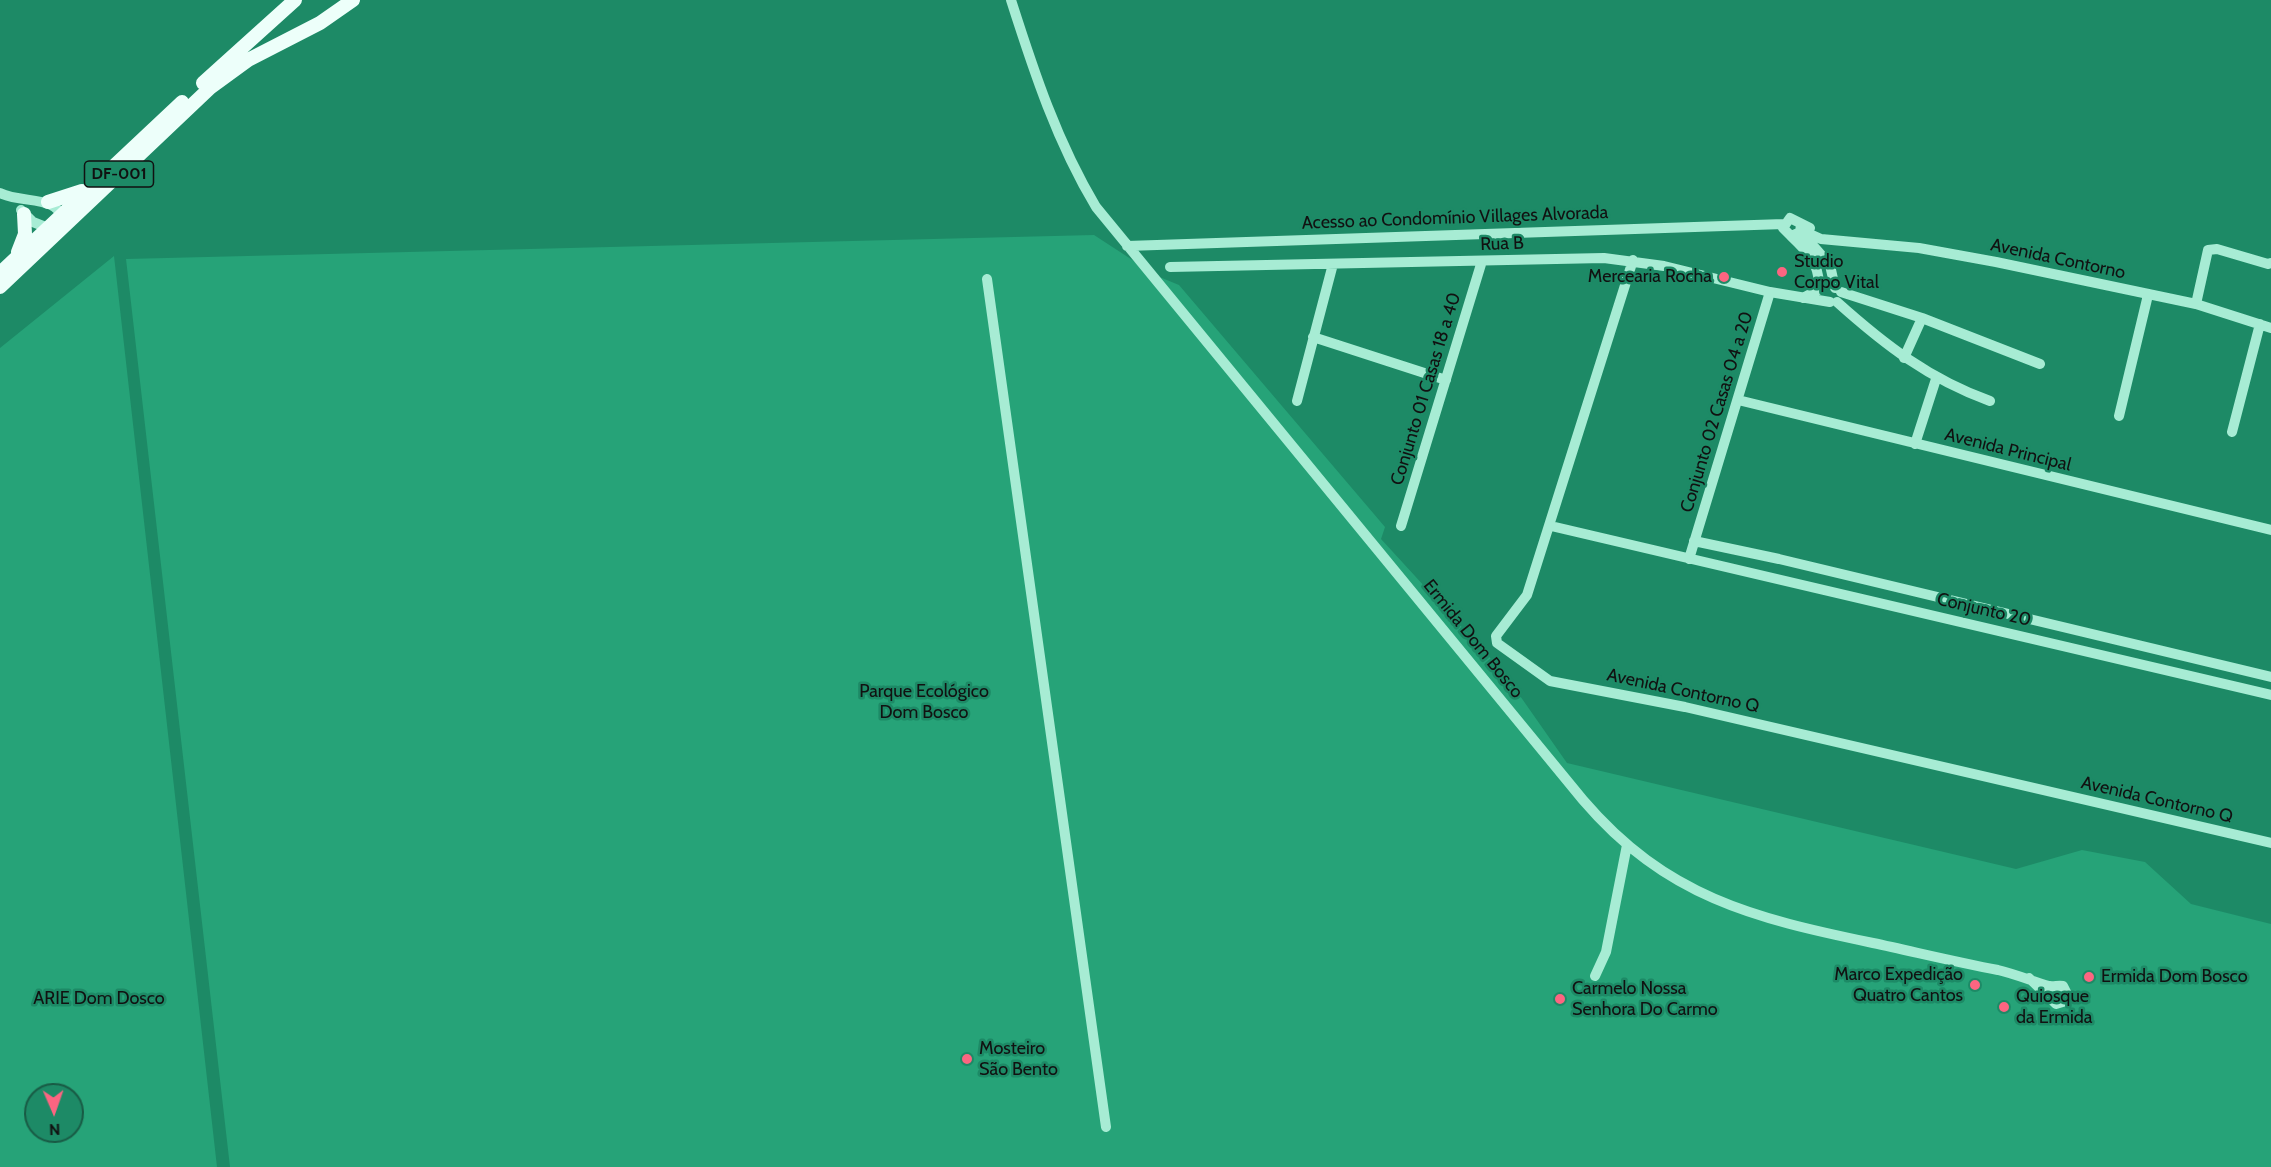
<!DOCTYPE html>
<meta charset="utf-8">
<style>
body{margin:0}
#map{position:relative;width:2271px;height:1167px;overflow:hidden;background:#1d8a66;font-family:Cabin,sans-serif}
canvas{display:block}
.north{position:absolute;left:24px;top:1083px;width:60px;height:60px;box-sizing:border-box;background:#1d8a66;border:2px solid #185a44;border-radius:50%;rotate:178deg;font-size:16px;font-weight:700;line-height:24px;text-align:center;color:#111}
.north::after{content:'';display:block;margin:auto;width:21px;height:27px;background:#fc6581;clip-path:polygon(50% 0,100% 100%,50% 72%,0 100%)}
</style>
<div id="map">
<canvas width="2271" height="1167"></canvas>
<div class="north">N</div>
</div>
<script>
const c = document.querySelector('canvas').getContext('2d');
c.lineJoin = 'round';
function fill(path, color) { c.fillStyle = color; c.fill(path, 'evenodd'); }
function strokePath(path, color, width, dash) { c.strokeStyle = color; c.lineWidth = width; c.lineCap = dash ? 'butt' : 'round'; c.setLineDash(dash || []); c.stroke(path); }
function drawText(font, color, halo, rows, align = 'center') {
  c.font = font + ' Cabin,sans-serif'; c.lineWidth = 5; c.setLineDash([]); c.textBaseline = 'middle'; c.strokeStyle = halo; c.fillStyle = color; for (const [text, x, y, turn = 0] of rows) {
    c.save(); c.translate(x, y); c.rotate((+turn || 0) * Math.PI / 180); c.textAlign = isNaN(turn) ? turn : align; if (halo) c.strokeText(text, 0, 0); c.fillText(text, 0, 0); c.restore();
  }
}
fill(new Path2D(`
 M1094,235L1157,276L1179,285L1385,527L1381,539L1504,673L1567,763L2016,869L2082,850L2145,862L2191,904L2271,924V1167H230L126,259Z
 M114,256L217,1167H0V348ZM36,1095H72V1131H36Z`), '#26a378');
strokePath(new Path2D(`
 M1011,0C1034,72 1057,142 1096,207L1583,800C1666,897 1753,918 1873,943C1915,952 1956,962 1998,970C2015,974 2032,981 2049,986C2054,987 2058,985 2063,986L2068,996L2066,1001L2056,1004L2029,978
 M0,193C23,204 58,195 63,220
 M21,210L33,222L53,230
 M1801,225L1800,232L1791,236L1783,228L1790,218L1810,228
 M1801,230L1821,239L1919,248L1996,262L2196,304L2271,328
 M1803,234L1830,265L1835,288
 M1791,236C1807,251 1822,266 1818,290L1803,298
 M1127,246L1784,224
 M1633,260L1527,595L1496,636L1497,643L1550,681L1685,707L2271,843
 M1170,267L1604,258L1664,266L1770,292L1830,302
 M987,279L1106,1127
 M1841,292L1922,318L2040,364
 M1837,302C1885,345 1929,379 1990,401
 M2196,304L2208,250L2217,249L2268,264L2271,263
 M1313,337L1446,380
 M1904,358L1922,318
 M1738,400L2271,530
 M1297,401L1333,264
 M2119,416L2148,295
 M2232,432L2260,324
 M1915,444L1936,379
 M1401,526L1482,261
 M1551,526L2271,695
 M1694,541L1779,559L2271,677
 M1689,559L1770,292
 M1595,976L1606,952L1627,845`), '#a7ecd4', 10);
strokePath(new Path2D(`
 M203,83L295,0
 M48,202L82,191
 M18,252L25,234L24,214
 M0,273L182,102
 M0,287L211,87L248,60L320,23L353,0`), '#edfffa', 14);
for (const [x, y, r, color] of [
 [1782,272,6,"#fc6581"],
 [1724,277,6,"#fc6581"],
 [2089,977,6,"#fc6581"],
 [1975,985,6,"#fc6581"],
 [1560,999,6,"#fc6581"],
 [2004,1007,6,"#fc6581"],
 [967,1059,6,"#fc6581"]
]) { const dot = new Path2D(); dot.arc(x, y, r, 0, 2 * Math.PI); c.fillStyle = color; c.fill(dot); strokePath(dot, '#1d8a66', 2); }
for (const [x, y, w] of [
 [119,174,69]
]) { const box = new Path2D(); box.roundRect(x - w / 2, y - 13, w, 26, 4.5); c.fillStyle = '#1d8a66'; c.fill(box); strokePath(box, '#111', 1.5); }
drawText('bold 16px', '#111', null, [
 ["DF-001",119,174]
]);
drawText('18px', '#111', '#1d8a66', [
 ["Acesso ao Condomínio Villages Alvorada",1455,218,-2],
 ["Rua B",1502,244,-2],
 ["Avenida Contorno",2058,259,12],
 ["Conjunto 01 Casas 18 a 40",1426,389,-73],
 ["Conjunto 02 Casas 04 a 20",1717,412,-73],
 ["Avenida Principal",2008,450,14],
 ["Conjunto 20",1984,610,13],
 ["Ermida Dom Bosco",1473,639,51],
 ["Avenida Contorno Q",1683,691,12],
 ["Avenida Contorno Q",2157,800,13]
]);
drawText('18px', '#111', '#1d8a66', [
 ["Studio",1794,262],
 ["Corpo Vital",1794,283],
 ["Mercearia Rocha",1712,277,"right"],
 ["Marco Expedição",1963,975,"right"],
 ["Quatro Cantos",1963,996,"right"],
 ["Ermida Dom Bosco",2101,977],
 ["Carmelo Nossa",1572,989],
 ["Senhora Do Carmo",1572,1010],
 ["Quiosque",2016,997],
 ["da Ermida",2016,1018],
 ["Mosteiro",979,1049],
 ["São Bento",979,1070]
], 'left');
drawText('18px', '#111', '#1d8a66', [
 ["Parque Ecológico",924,692],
 ["Dom Bosco",924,713],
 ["ARIE Dom Dosco",99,999]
]);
</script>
